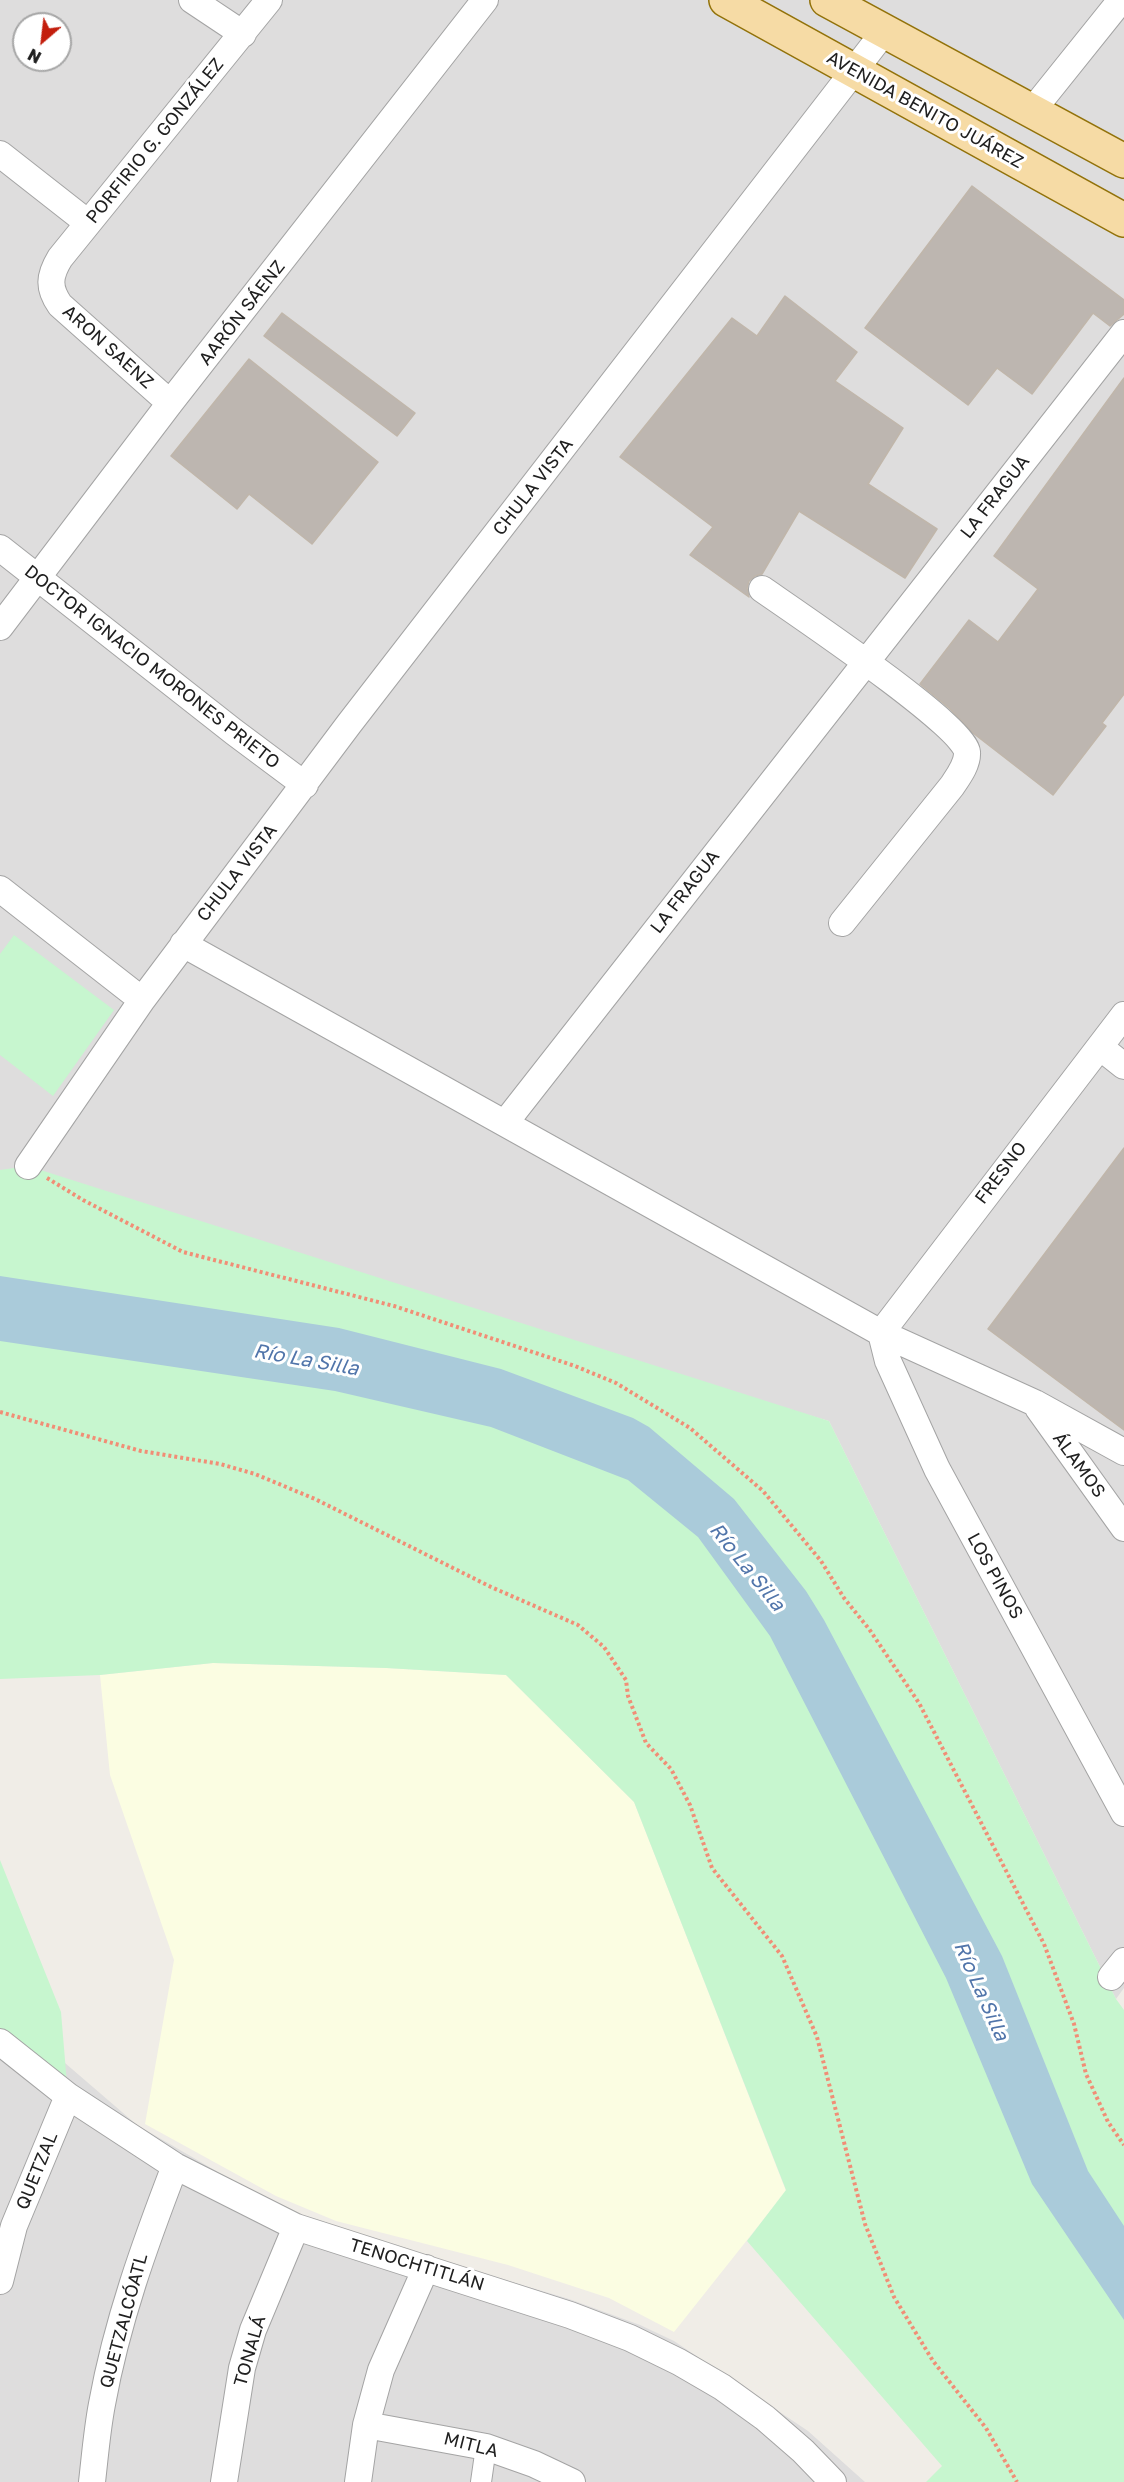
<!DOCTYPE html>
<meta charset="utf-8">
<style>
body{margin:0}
#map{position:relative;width:1124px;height:2482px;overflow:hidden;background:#f0ede7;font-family:"Golos Text",sans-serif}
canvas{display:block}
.north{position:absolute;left:12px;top:12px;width:60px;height:60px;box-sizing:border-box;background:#fff;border:2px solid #a6a6a6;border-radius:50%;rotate:208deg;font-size:16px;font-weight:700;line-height:24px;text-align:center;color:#202020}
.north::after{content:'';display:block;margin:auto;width:21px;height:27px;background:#c31e0d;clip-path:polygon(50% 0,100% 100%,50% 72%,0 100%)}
</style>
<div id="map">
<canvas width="1124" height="2482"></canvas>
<div class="north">N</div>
</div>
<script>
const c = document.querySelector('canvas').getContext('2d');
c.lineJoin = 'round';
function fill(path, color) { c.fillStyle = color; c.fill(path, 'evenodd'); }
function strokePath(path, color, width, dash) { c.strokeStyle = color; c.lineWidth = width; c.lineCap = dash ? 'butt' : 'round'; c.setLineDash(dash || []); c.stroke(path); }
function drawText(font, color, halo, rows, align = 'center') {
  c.font = font + ' "Golos Text",sans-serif'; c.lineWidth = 6; c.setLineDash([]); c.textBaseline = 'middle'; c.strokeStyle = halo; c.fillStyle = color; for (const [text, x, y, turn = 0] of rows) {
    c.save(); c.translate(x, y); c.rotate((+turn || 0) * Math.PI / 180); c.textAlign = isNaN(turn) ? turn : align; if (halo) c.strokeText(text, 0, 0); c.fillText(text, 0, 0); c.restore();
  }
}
fill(new Path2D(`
 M0,0H1124V1988L1116,1999L829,1421L0,1180ZM24,24H60V60H24Z
 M0,2007L137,2125L278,2207L445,2262L569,2299L640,2325L674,2341L808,2431L865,2482H0Z`), '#dedddd');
fill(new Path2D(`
 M213,1663L386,1668L506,1675L634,1802L786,2191L674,2332L609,2298L508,2265L336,2221L276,2196L145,2124L174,1960L110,1775L100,1675Z`), '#fbfde2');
fill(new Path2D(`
 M14,935L114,1010L53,1096L0,1055V954Z
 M28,1166L829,1421L1116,1999L1124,2010V2482H926L942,2466L747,2241L786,2190L634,1802L506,1675L386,1668L213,1663L100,1675L0,1679V1170Z
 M0,1860L61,2012L68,2096L0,2039Z`), '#c7f6cf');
fill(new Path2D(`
 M0,1276L339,1328L501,1369L633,1418L649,1427L734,1499L806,1591L824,1620L1002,1956L1088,2171L1124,2226V2320L1032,2184L946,1978L770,1636L698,1537L628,1480L491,1427L335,1391L0,1341Z`), '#aacbda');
const building = new Path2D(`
 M972,186L1124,300V314L1110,326L1093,313L1032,394L997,368L968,405L865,328Z
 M785,296L857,352L835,381L903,428L868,484L937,529L905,578L799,511L762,574L755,576L749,581L747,588L749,597L690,555L713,527L620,457L732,318L757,336Z
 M282,313L415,413L397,436L264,336Z
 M249,359L378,462L312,544L249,494L237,509L171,456Z
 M1124,378V694L1102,723L1106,726L1053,795L973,733L949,708L920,684L969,620L998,642L1038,589L994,556Z
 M1124,1148V1430L988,1329Z`);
fill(building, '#bdb6b0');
strokePath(building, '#c0b6aa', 1.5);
const pedestrian = new Path2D(`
 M481,2482L486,2447`);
const minor = new Path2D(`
 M192,0L243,34
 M1032,111L1121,0
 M0,154L88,223
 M170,403L60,305C48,288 49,276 60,258L269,0
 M0,548L234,732L305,785
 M762,589C792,610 965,726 967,752C968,764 958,777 952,786L842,923
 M0,627L170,403L485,0
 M0,889L142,1000
 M183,944L881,1333L1035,1403L1124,1452
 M1124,1015L881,1333L888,1361L937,1469L1124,1813
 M1100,1047L1124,1066
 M505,1123L1124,333
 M28,1166L142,1000L349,724L884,32
 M1038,1408L1124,1528
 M1111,1977L1124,1961
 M0,2042L68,2096L175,2166L296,2227L570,2315L630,2338L679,2362L722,2387L765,2418L803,2451L833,2482
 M0,2281L14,2226L68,2096
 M366,2425L486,2447L534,2464L572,2482
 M92,2482C95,2456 97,2430 102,2404C117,2321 145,2244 175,2166
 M224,2482L242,2368L253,2330L296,2227
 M358,2482L366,2425L381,2370L426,2268`);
const primary = new Path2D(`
 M726,0L1124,220
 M827,0L1124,161`);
strokePath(pedestrian, '#a4a4a4', 22);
strokePath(minor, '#a4a4a4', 28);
strokePath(primary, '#92720a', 36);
strokePath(new Path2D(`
 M47,1178L83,1200L183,1252L394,1306L575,1366L616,1383L690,1428L763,1491L821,1561L844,1598L869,1629L919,1703L1044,1944L1074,2024L1086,2074L1108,2122L1124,2145
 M0,1412L141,1451L220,1464L255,1474L315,1499L491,1587L578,1625L604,1647L626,1680L628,1696L646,1743L671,1769L690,1805L712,1868L782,1956L817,2037L865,2224L894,2297L933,2361L986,2428L1017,2482`), '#f18e76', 4, [3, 3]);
strokePath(pedestrian, '#fff', 20);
strokePath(minor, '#fff', 26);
strokePath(primary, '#f6dba5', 33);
drawText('18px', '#202020', '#fff', [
 ["AVENIDA BENITO JUÁREZ",925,110,29],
 ["PORFIRIO G. GONZÁLEZ",155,141,-51],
 ["AARÓN SÁENZ",242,313,-52],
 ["ARON SAENZ",108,347,42],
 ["CHULA VISTA",533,487,-52],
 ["LA FRAGUA",995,497,-52],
 ["DOCTOR IGNACIO MORONES PRIETO",152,667,38],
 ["CHULA VISTA",237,873,-52],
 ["LA FRAGUA",685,892,-52],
 ["FRESNO",1001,1173,-53],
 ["ÁLAMOS",1079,1465,54],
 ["LOS PINOS",995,1576,61],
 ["QUETZAL",37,2171,-68],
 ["TENOCHTITLÁN",417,2265,17],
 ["QUETZALCÓATL",124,2321,-75],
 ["TONALÁ",250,2351,-74],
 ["MITLA",471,2445,14]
]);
drawText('italic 20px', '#5175aa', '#fff', [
 ["Río La Silla",306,1360,10],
 ["Río La Silla",747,1567,51],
 ["Río La Silla",981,1991,66]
]);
</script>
